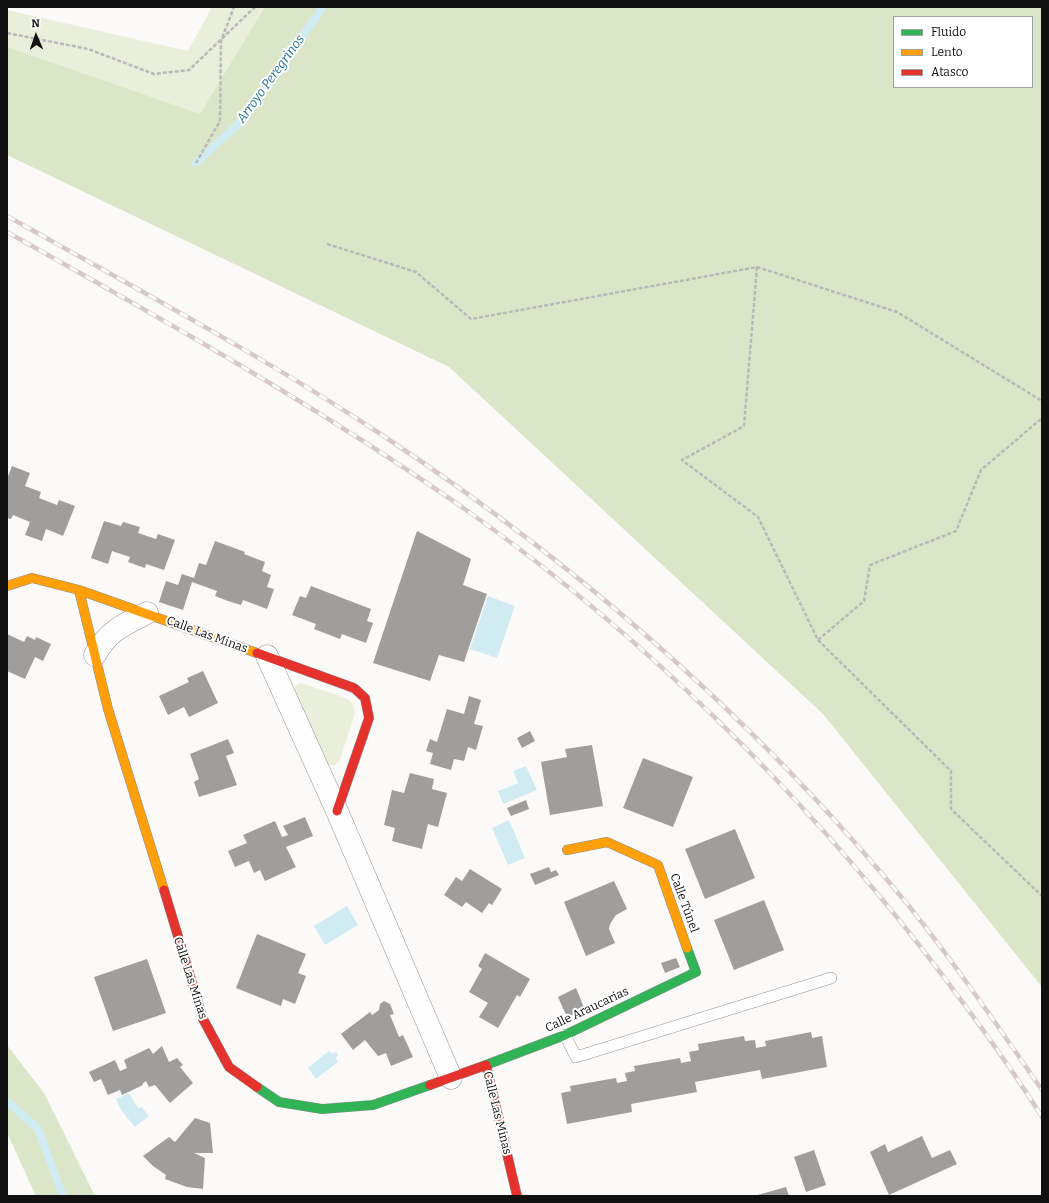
<!DOCTYPE html>
<meta charset="utf-8">
<style>
body{margin:0}
#map{position:relative;width:1049px;height:1203px;overflow:hidden;background:#fcfaf8;font-family:Bitter,serif}
canvas{display:block}
.frame{position:absolute;inset:0;border:8px solid #111;pointer-events:none}
.legend{position:absolute;left:893px;top:16px;width:140px;height:72px;box-sizing:border-box;background:#fff;border:1px solid #a0a0a0;margin:0;padding:5px 7px;list-style:none;font-size:12px;color:#111}
.legend li{display:flex;align-items:center;gap:8px;height:20px}
.legend b{width:20px;border:1px solid #a0a0a0}
.north{position:absolute;left:16px;top:16px;width:40px;height:40px;-webkit-text-stroke:3px #fff;paint-order:stroke;rotate:358deg;font-size:11px;font-weight:700;line-height:16px;text-align:center;color:#111}
.north::after{content:'';display:block;margin:auto;width:14px;height:18px;background:#111;clip-path:polygon(50% 0,100% 100%,50% 72%,0 100%)}
</style>
<div id="map">
<canvas width="1049" height="1203"></canvas>
<div class="frame"></div>
<ul class="legend">
<li><b style="height:5px;background:#30b455"></b>Fluido</li>
<li><b style="height:5px;background:#ff9f0a"></b>Lento</li>
<li><b style="height:5px;background:#e5322d"></b>Atasco</li>
</ul>
<div class="north">N</div>
</div>
<script>
const c = document.querySelector('canvas').getContext('2d');
c.lineJoin = 'round';
function fill(path, color) { c.fillStyle = color; c.fill(path, 'evenodd'); }
function strokePath(path, color, width, dash) { c.strokeStyle = color; c.lineWidth = width; c.lineCap = dash ? 'butt' : 'round'; c.setLineDash(dash || []); c.stroke(path); }
function drawText(font, color, halo, rows, align = 'center') {
  c.font = font + ' Bitter,serif'; c.lineWidth = 4; c.setLineDash([]); c.textBaseline = 'middle'; c.strokeStyle = halo; c.fillStyle = color; for (const [text, x, y, turn = 0] of rows) {
    c.save(); c.translate(x, y); c.rotate((+turn || 0) * Math.PI / 180); c.textAlign = isNaN(turn) ? turn : align; if (halo) c.strokeText(text, 0, 0); c.fillText(text, 0, 0); c.restore();
  }
}
fill(new Path2D(`
 M212,7H350L200,155L7,60V10L188,51Z
 M301,683L346,698C353,702 354,706 355,714L339,762L334,766L327,764L294,692L295,686Z`), '#e9efda');
fill(new Path2D(`
 M265,7H1042V987L823,714L449,367L7,155V47L200,114ZM894,17H1032V87H894Z
 M7,1045L44,1093L95,1196H36L7,1133Z`), '#dbe6c9');
fill(new Path2D(`
 M488,596L515,606L497,658L470,649Z
 M526,766L537,790L503,804L498,791L518,783L513,771Z
 M509,820L525,858L508,865L492,828Z
 M347,906L358,925L325,945L314,926Z
 M329,1051L333,1054L335,1052L338,1054L336,1058L338,1062L316,1079L308,1068Z
 M129,1093L138,1108L142,1107L149,1116L135,1127L121,1110L116,1099Z`), '#d1ebf2');
strokePath(new Path2D(`
 M196,163L243,120L323,7
 M7,1101L38,1129L63,1196`), '#d1ebf2', 8);
fill(new Path2D(`
 M12,466L30,473L25,486L41,492L39,498L57,505L59,500L75,506L63,536L46,529L42,541L25,535L30,522L13,515L11,519L7,518V479Z
 M104,521L121,526L123,522L140,527L138,533L156,539L158,534L175,540L164,570L146,564L145,568L128,562L130,557L112,551L108,564L91,558Z
 M417,531L471,559L463,585L487,594L464,662L439,655L430,681L373,663Z
 M215,541L245,552L244,554L265,562L262,571L271,575L267,587L274,589L267,609L243,600L241,605L228,601L215,596L217,591L192,582L183,610L159,602L166,581L178,585L182,574L194,578L199,563L206,565Z
 M311,586L371,609L367,621L373,623L366,643L342,634L340,639L314,629L316,624L292,615L300,596L306,598Z
 M7,634L24,642L27,636L35,640L36,637L51,644L43,661L35,657L25,679L7,671Z
 M203,671L218,703L189,717L184,707L168,715L159,696L189,682L187,678Z
 M469,696L481,700L474,724L483,726L476,750L468,747L464,761L454,759L451,770L430,764L433,753L426,751L430,739L437,742L447,709L464,714Z
 M530,731L535,741L522,748L517,738Z
 M228,739L234,753L226,756L237,785L199,797L194,782L199,779L190,754Z
 M592,745L603,806L550,815L541,762L567,757L565,749Z
 M643,758L693,777L673,827L623,808Z
 M410,773L434,779L432,789L447,793L438,827L428,824L422,849L392,841L395,828L384,825L392,790L404,793Z
 M526,800L529,809L511,816L507,808Z
 M305,817L313,836L286,847L296,867L265,881L260,870L254,873L249,861L235,867L228,851L247,843L243,835L275,821L282,837L288,835L283,826Z
 M735,829L755,878L705,899L685,849Z
 M549,867L551,872L556,870L559,875L535,885L530,874Z
 M470,869L502,889L492,905L489,903L482,913L466,902L462,907L444,895L456,877L462,881Z
 M614,881L627,909L616,915L610,924L609,929L615,943L586,956L564,902Z
 M764,900L784,950L734,970L714,920Z
 M257,934L306,954L298,973L306,976L295,1004L283,999L281,1006L236,988Z
 M485,953L530,979L520,997L517,995L498,1028L479,1017L488,1003L469,992L482,969L478,966Z
 M676,958L680,967L665,973L661,963Z
 M147,959L166,1013L113,1031L94,977Z
 M576,988L585,1010L567,1017L558,997Z
 M384,1001L390,1004L394,1014L390,1015L399,1037L403,1035L413,1057L391,1066L386,1053L378,1056L365,1040L353,1050L341,1034L370,1012L372,1015L379,1010L380,1004Z
 M811,1032L812,1038L822,1036L827,1067L762,1079L760,1070L695,1082L697,1092L631,1104L632,1112L567,1124L561,1093L571,1091L570,1086L616,1078L617,1083L627,1081L625,1073L635,1071L634,1066L680,1058L681,1063L691,1061L689,1052L699,1050L698,1044L744,1036L745,1041L755,1040L756,1048L766,1046L765,1041Z
 M162,1046L169,1062L177,1058L183,1065L180,1067L193,1083L170,1103L155,1085L149,1087L146,1081L142,1084L143,1085L122,1095L120,1090L108,1095L101,1079L94,1082L89,1072L115,1060L120,1071L127,1068L124,1060L149,1048L153,1054Z
 M195,1118L210,1123L213,1153H194L205,1158L203,1189L187,1187L165,1179L166,1175L153,1166L143,1156L169,1137L175,1142Z
 M922,1136L932,1158L950,1150L957,1164L889,1195L870,1152L885,1144L888,1152Z
 M814,1150L826,1185L806,1192L794,1157Z
 M786,1187L789,1196H754Z`), '#a09e9c');
const lane = new Path2D(`
 M565,1035L576,1057L831,978`);
const street = new Path2D(`
 M95,655C108,631 123,625 147,613
 M267,656L337,811L451,1078`);
const fast = new Path2D(`
 M486,1065L565,1035L696,972L687,948
 M257,1087L279,1102L322,1109L373,1105L430,1085`);
const slow = new Path2D(`
 M7,586L32,578L79,590L257,653
 M79,590L108,709L164,890
 M567,850L607,842L658,865L687,948`);
const jam = new Path2D(`
 M257,653L354,688L365,698L369,718L337,811
 M164,890L203,1019L229,1067L257,1087
 M430,1085L486,1065L517,1196`);
strokePath(lane, '#979695', 12);
strokePath(street, '#979695', 23);
strokePath(fast, '#8d8d8c', 10);
strokePath(slow, '#8d8d8c', 10);
strokePath(jam, '#8d8d8c', 10);
strokePath(new Path2D(`
 M7,33L88,49L154,74L189,70L255,7
 M196,163L220,121L221,41L234,7
 M327,244L416,272L471,319L757,267L897,312L1042,401
 M757,267L744,426L682,460L758,517L818,640L951,771V809L1042,896
 M818,640L864,601L870,565L956,531L981,470L1042,418`), '#b9b9b8', 2.5, [4, 2]);
strokePath(lane, '#fffefe', 11);
strokePath(street, '#fffefe', 22);
strokePath(fast, '#30b455', 9);
strokePath(slow, '#ff9f0a', 9);
strokePath(jam, '#e5322d', 9);
const rail = new Path2D(`
 M7,216C133,287 261,355 382,435C579,565 759,723 909,906C956,965 999,1028 1042,1090
 M7,232C164,320 321,408 469,512C643,635 800,791 930,959C969,1010 1008,1062 1042,1117`);
strokePath(rail, '#d7c8ca', 4.5);
strokePath(rail, '#fff', 3, [9]);
drawText('12px', '#111', '#fff', [
 ["Calle Las Minas",207,635,20],
 ["Calle Túnel",684,903,70],
 ["Calle Las Minas",190,978,72],
 ["Calle Araucarias",587,1010,-25],
 ["Calle Las Minas",497,1113,76]
]);
drawText('italic 13px', '#267596', '#fff', [
 ["Arroyo Peregrinos",271,79,-54]
]);
</script>
